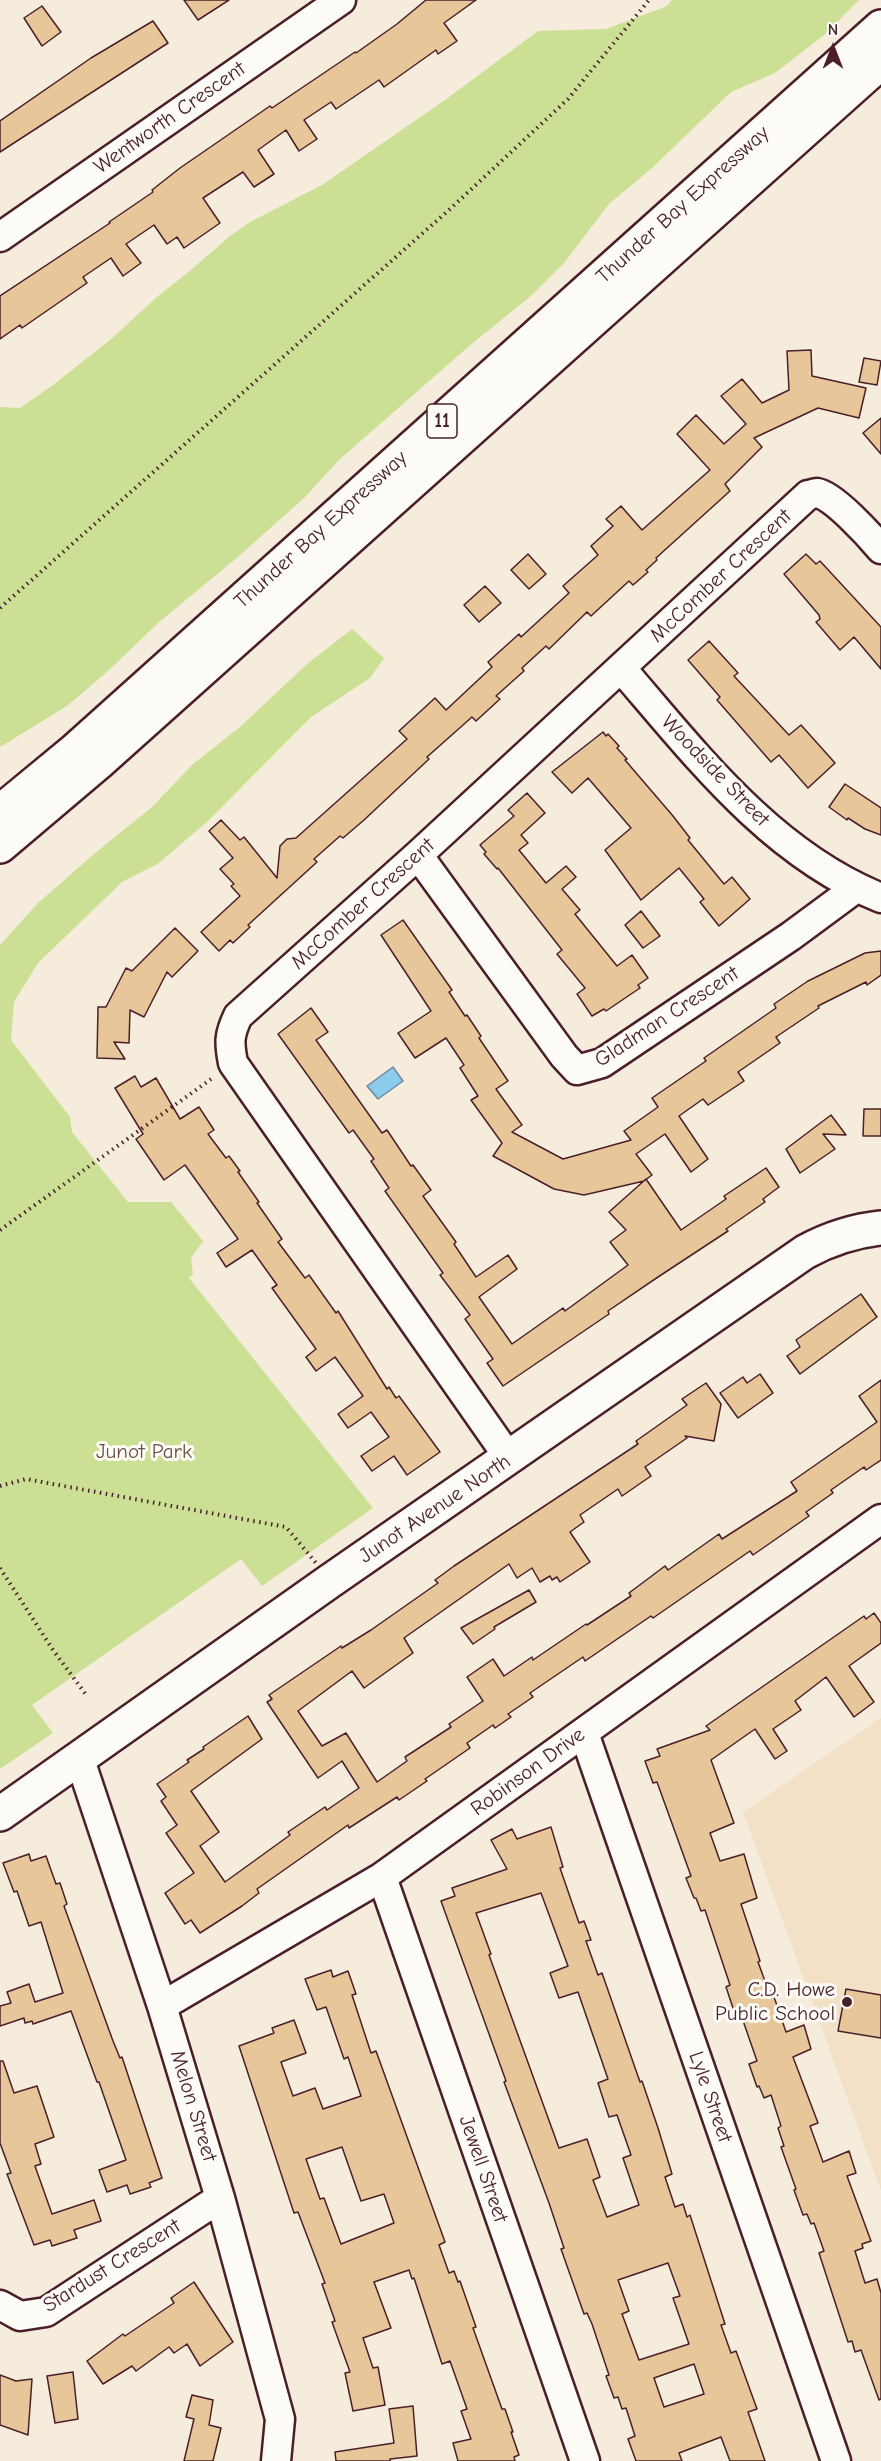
<!DOCTYPE html>
<style>
body{margin:0}
#map{position:relative;width:881px;height:2461px;overflow:hidden;background:#f6ecdb;font-family:"Comic Neue",sans-serif}
canvas{display:block}
.north{position:absolute;left:803px;top:18px;width:60px;height:60px;-webkit-text-stroke:4px #fdfcf7;paint-order:stroke;rotate:0deg;font-size:16px;font-weight:700;line-height:24px;text-align:center;color:#4a1f2b}
.north::after{content:'';display:block;margin:auto;width:21px;height:27px;background:#4a1f2b;clip-path:polygon(50% 0,100% 100%,50% 72%,0 100%)}
</style>
<div id="map">
<canvas width="881" height="2461"></canvas>
<div class="north">N</div>
</div>
<script>
const c = document.querySelector('canvas').getContext('2d');
c.lineJoin = 'round';
function fill(path, color) { c.fillStyle = color; c.fill(path, 'evenodd'); }
function strokePath(path, color, width, dash) { c.strokeStyle = color; c.lineWidth = width; c.lineCap = dash ? 'butt' : 'round'; c.setLineDash(dash || []); c.stroke(path); }
function drawText(font, color, halo, rows, align = 'center') {
  c.font = font + ' "Comic Neue",sans-serif'; c.lineWidth = 6; c.setLineDash([]); c.textBaseline = 'middle'; c.strokeStyle = halo; c.fillStyle = color; for (const [text, x, y, turn = 0] of rows) {
    c.save(); c.translate(x, y); c.rotate((+turn || 0) * Math.PI / 180); c.textAlign = isNaN(turn) ? turn : align; if (halo) c.strokeText(text, 0, 0); c.fillText(text, 0, 0); c.restore();
  }
}
fill(new Path2D(`
 M881,1718V2191L743,1812Z`), '#f2e1c7');
fill(new Path2D(`
 M672,0H859L823,36L775,73L731,92L652,168L609,204L564,263L532,295L468,347L339,460L304,498L239,556L158,623L107,672L67,706L0,747V407L20,408L53,385L110,340L158,296L191,270L230,236L250,222L322,185L445,100L538,31L606,29L667,6Z
 M352,629L384,658L370,678L311,717L209,820L159,863L122,882L38,963L14,1002L11,1040L70,1117L72,1132L128,1202H171L203,1241L191,1258L193,1274L189,1278L373,1508L262,1586L241,1559L32,1705L53,1733L0,1769V945L38,903L94,854L152,807L193,764L240,727L307,664Z`), '#cce095');
const water = new Path2D(`
 M393,1067L403,1081L378,1099L367,1086Z`);
fill(water, '#8bcbec');
strokePath(water, '#71869f', 1.5);
const building = new Path2D(`
 M184,0H229L198,20Z
 M426,0H476L444,23L457,41L438,54L436,50L384,87L379,80L336,109L331,102L304,120L317,139L299,151L286,130L258,150L274,174L254,187L243,172L203,198L220,223L184,248L177,237L167,244L154,225L126,244L141,263L123,276L111,258L83,277L87,283L22,328L20,325L0,339V296L110,223L109,222L153,192L152,190L180,168L270,106L272,108L355,52L356,53L397,24Z
 M42,6L61,32L42,46L24,18Z
 M153,21L168,43L0,152V121L91,58Z
 M811,350L812,376L866,388L859,418L818,408L754,438L762,447L725,484L730,491L656,558L657,560L646,570L648,572L633,585L629,581L591,616L587,612L549,649L546,646L522,668L524,671L496,696L500,699L476,721L472,717L427,757L429,759L364,820L343,838L340,836L314,859L317,862L248,925L250,927L233,943L230,940L219,951L201,932L240,896L231,886L234,884L220,869L233,858L209,831L221,820L240,840L244,837L277,878L280,846L287,839L296,838L407,739L399,731L435,698L446,710L492,667L488,662L519,634L521,637L569,593L563,586L598,555L591,546L613,526L606,519L621,506L642,530L710,470L677,434L696,415L724,444L746,424L721,396L742,379L762,403L789,390L787,351Z
 M864,358L881,361L877,385L859,382Z
 M881,418V454L863,433Z
 M528,554L546,574L529,589L511,570Z
 M806,554L816,564L820,561L881,627V669L854,637L840,650L816,622L820,619L819,615L784,574Z
 M485,586L501,603L479,622L464,605Z
 M709,641L738,673L734,676L789,735L801,725L835,763L808,788L779,755L771,762L717,700L720,697L688,660Z
 M603,732L606,736L608,734L619,746L617,748L627,759L625,760L673,816L690,838L688,840L724,884L732,877L750,899L719,926L700,902L704,899L679,868L641,900L605,850L631,828L588,778L572,793L552,772Z
 M845,784L881,808V835L865,829L848,818L847,820L829,807Z
 M527,793L545,813L521,835L528,843L519,850L546,883L566,866L576,877L562,889L580,910L575,914L617,966L632,955L648,978L638,985L640,988L606,1011L604,1009L592,1016L577,994L585,988L557,954L562,950L498,868L497,869L484,854L486,852L480,845L514,816L508,810Z
 M641,911L660,936L643,948L625,925Z
 M403,920L452,990L449,992L465,1016L467,1015L481,1036L479,1038L508,1081L496,1089L522,1125L512,1132L563,1159L631,1140L624,1131L658,1107L652,1098L706,1061L704,1058L776,1008L774,1004L808,981L865,953L881,951V975L867,985L866,982L818,1006L819,1008L776,1037L780,1043L738,1072L744,1081L708,1105L703,1099L679,1116L708,1159L691,1172L665,1134L636,1154L652,1175L644,1181L584,1195L554,1189L493,1156L502,1143L471,1100L478,1096L460,1068L464,1065L446,1038L415,1058L398,1033L431,1011L381,935Z
 M175,928L198,951L172,977L167,972L144,1017L130,1010L129,1043L114,1042L125,1059L97,1058L98,1007H106L126,968L132,971Z
 M311,1008L328,1032L316,1040L382,1133L387,1130L411,1166L413,1165L431,1190L423,1196L456,1242L454,1244L476,1277L508,1255L517,1269L479,1297L512,1344L563,1308L565,1311L628,1265L610,1242L626,1230L609,1212L646,1179L681,1230L726,1199L724,1196L766,1168L779,1187L763,1199L765,1202L726,1229L728,1231L658,1277L608,1311L609,1314L503,1386L487,1363L493,1359L465,1319L470,1315L440,1275L443,1273L385,1191L389,1188L371,1161L374,1159L353,1130L349,1133L278,1034Z
 M135,1076L141,1087L156,1078L180,1119L199,1107L214,1130L208,1134L226,1158L229,1156L240,1171L238,1172L259,1202L257,1203L282,1239L278,1242L305,1278L309,1275L336,1313L338,1311L387,1389L389,1387L396,1398L399,1396L440,1452L407,1475L394,1456L372,1471L361,1456L389,1437L371,1412L348,1428L338,1414L363,1396L335,1357L316,1371L306,1357L316,1349L272,1288L277,1285L252,1250L226,1267L217,1253L238,1239L185,1165L164,1180L136,1139L143,1134L115,1088Z
 M864,1109H881V1136H863Z
 M831,1115L846,1135L823,1134L835,1149L800,1173L786,1149Z
 M861,1294L877,1317L800,1374L787,1356L800,1347L796,1340Z
 M760,1374L773,1393L738,1418L720,1393L743,1377L747,1383Z
 M881,1380V1460L866,1470L864,1467L831,1490L833,1493L806,1512L809,1516L753,1555L750,1551L653,1618L651,1616L585,1661L583,1657L530,1693L533,1697L508,1714L511,1717L495,1728L493,1725L467,1743L470,1748L425,1779L427,1781L399,1800L397,1797L349,1828L348,1825L257,1889L259,1893L242,1906L200,1933L191,1920L185,1924L165,1893L194,1873L166,1833L177,1825L161,1801L166,1797L157,1784L189,1762L187,1760L204,1749L203,1747L248,1716L262,1739L191,1791L219,1832L200,1846L225,1882L290,1835L288,1832L325,1807L327,1810L359,1788L342,1761L318,1778L267,1702L272,1699L269,1695L341,1646L342,1648L371,1630L438,1583L435,1580L454,1566L638,1444L636,1441L687,1405L682,1399L706,1383L721,1404L714,1441L685,1436L687,1438L645,1467L651,1476L622,1496L618,1489L580,1515L584,1522L570,1532L590,1562L560,1582L557,1577L552,1580L550,1576L540,1582L532,1568L517,1578L509,1564L404,1638L413,1653L364,1688L352,1671L298,1711L322,1746L346,1733L377,1782L407,1761L405,1757L451,1727L449,1724L483,1701L467,1677L493,1659L504,1676L532,1657L533,1660L586,1624L587,1625L631,1596L629,1593L665,1566L668,1570L719,1534L722,1539L797,1491L791,1482L877,1422L859,1396Z
 M529,1590L536,1602L494,1627L495,1629L473,1644L461,1628Z
 M874,1613L881,1623V1643L849,1666L874,1702L854,1717L826,1677L795,1701L801,1710L773,1729L787,1751L775,1759L755,1729L711,1760L734,1823L710,1833L720,1861L744,1854L757,1898L741,1904L760,1961L758,1962L769,1992L772,1991L786,2032L804,2025L811,2049L793,2057L818,2123L810,2126L823,2162L849,2151L856,2173L847,2176L871,2241L862,2244L863,2248L855,2251L865,2283L877,2279L881,2293V2399L879,2400L861,2350L855,2352L852,2341L848,2342L819,2253L824,2251L814,2223L811,2224L807,2214L803,2215L794,2190L796,2189L781,2147L784,2146L778,2128L781,2126L771,2095L764,2098L759,2086L757,2087L749,2064L757,2061L740,2012L735,2014L726,1987L730,1985L705,1910L701,1911L696,1898H694L686,1878L691,1876L657,1782L653,1783L645,1761L660,1756L657,1749L710,1730L706,1726L864,1616L866,1619Z
 M551,1827L563,1867L560,1868L579,1923L584,1921L591,1940L586,1941L598,1975L602,1973L640,2082L642,2081L658,2128L672,2174L665,2177L675,2207L683,2204L687,2217L690,2215L725,2324L721,2325L731,2353L736,2351L757,2409L748,2412L765,2461H730L721,2437L679,2453L682,2461H636L628,2439L635,2436L626,2408L622,2409L618,2397L614,2398L606,2376L609,2375L592,2324L587,2313L584,2314L561,2249L564,2248L549,2203L504,2082L506,2081L441,1901L455,1896L452,1888L507,1869L491,1840L512,1829L517,1839ZM541,1893L568,1966L550,1973L559,1998L578,1992L608,2079L598,2083L609,2117L617,2115L631,2155L623,2158L639,2205L607,2217L593,2180L600,2177L587,2139L559,2148L489,1955L491,1954L476,1913ZM668,2263L680,2296L673,2298L689,2344L639,2360L622,2314L629,2311L618,2280ZM694,2364L704,2394L664,2407L654,2378Z
 M29,1854L31,1861L46,1856L56,1884L60,1883L67,1904L64,1906L113,2041L120,2058L122,2057L162,2178L149,2183L151,2187L130,2194L127,2185L107,2192L99,2170L126,2160L99,2082H97L71,2011L33,2024L32,2021L25,2023L24,2018L0,2026V2006L11,2003L7,1992L29,1984L35,2002L63,1993L41,1922L29,1926L17,1891L14,1892L3,1863Z
 M331,1970L333,1977L348,1971L356,1994L352,1995L371,2053L376,2051L445,2242L439,2245L449,2273L454,2271L458,2282L460,2281L476,2327L473,2328L502,2409H505L513,2432H511L519,2455L514,2457L515,2461H458L453,2443L471,2439L461,2411L467,2409L450,2361L442,2364L414,2278L412,2279L409,2270L374,2282L391,2328L363,2338L373,2368L378,2367L385,2405L353,2411L345,2373L350,2372L332,2322L335,2321L322,2284L325,2283L298,2212L294,2213L239,2046L274,2033L272,2028L294,2020L306,2053L281,2062L293,2096L315,2088L323,2109L361,2096L348,2057L344,2059L326,2007L317,2010L305,1979ZM342,2147L361,2201L384,2194L394,2223L341,2244L324,2198L320,2199L306,2159Z
 M846,1989L881,1995V2038L838,2031Z
 M0,2061H3L14,2093L37,2086L54,2137L35,2144L41,2164L35,2166L52,2214L94,2200L101,2221L74,2230L77,2238L52,2246L50,2240L34,2245L7,2174L11,2173L0,2143Z
 M194,2282L233,2342L200,2366L187,2344L174,2353L169,2347L136,2371L132,2366L103,2384L87,2361L123,2334L125,2336L174,2303L171,2298Z
 M73,2372L78,2419L55,2423L47,2376Z
 M0,2375L16,2381L32,2379L28,2435L0,2425Z
 M192,2395L213,2400L209,2425L221,2428L213,2461H184L194,2419L186,2417Z
 M413,2406L417,2456L390,2459V2461H336L335,2452L394,2443L389,2409Z`);
fill(building, '#e7c699');
strokePath(building, '#4a1f2b', 1.5);
const minor = new Path2D(`
 M0,237L341,0
 M621,668C696,755 771,854 881,898
 M418,855L564,1056L577,1070L602,1063L791,936L856,888
 M509,1458L233,1063C229,1042 229,1035 238,1016L418,855L808,495C811,495 814,493 817,493C833,495 870,536 881,549
 M584,1733L836,2461
 M79,1757L162,2006L220,2198L280,2419L276,2461
 M382,1877L585,2461
 M162,2006L382,1877L881,1519
 M0,2305L20,2316L46,2312L220,2198`);
const major = new Path2D(`
 M0,1814L330,1581L805,1252C829,1239 853,1231 881,1228`);
const highway = new Path2D(`
 M0,812L74,751L881,27
 M0,846L98,763L881,62`);
strokePath(minor, '#4a1f2b', 33);
strokePath(major, '#4a1f2b', 38);
strokePath(highway, '#4a1f2b', 38);
strokePath(new Path2D(`
 M0,608L450,209L568,99L649,0
 M0,1230L214,1077
 M0,1486L26,1479L286,1527L316,1563
 M0,1568L53,1650L87,1696`), '#4a1f2b', 4, [1.5, 4.5]);
strokePath(minor, '#fdfcf7', 28);
strokePath(major, '#fdfcf7', 33);
strokePath(highway, '#fdfcf7', 33);
for (const [x, y, r, color] of [
 [847,2002,6,"#4a1f2b"]
]) { const dot = new Path2D(); dot.arc(x, y, r, 0, 2 * Math.PI); c.fillStyle = color; c.fill(dot); strokePath(dot, '#fdfcf7', 2); }
for (const [x, y, w] of [
 [442,421,30]
]) { const box = new Path2D(); box.roundRect(x - w / 2, y - 17, w, 34, 4.5); c.fillStyle = '#fdfcf7'; c.fill(box); strokePath(box, '#4a1f2b', 1.5); }
drawText('bold 20px', '#4a1f2b', null, [
 ["11",442,421]
]);
drawText('21px', '#4a1f2b', '#fdfcf7', [
 ["Wentworth Crescent",170,118,-35],
 ["Thunder Bay Expressway",683,205,-42],
 ["Thunder Bay Expressway",321,530,-42],
 ["McComber Crescent",721,576,-43],
 ["Woodside Street",715,771,46],
 ["McComber Crescent",363,904,-42],
 ["Gladman Crescent",667,1017,-33],
 ["Junot Avenue North",435,1509,-34],
 ["Robinson Drive",528,1772,-36],
 ["Lyle Street",710,2097,71],
 ["Melon Street",193,2106,73],
 ["Jewell Street",483,2169,71],
 ["Stardust Crescent",112,2266,-32]
]);
drawText('21px', '#6a4f46', '#fdfcf7', [
 ["Junot Park",144,1452]
]);
drawText('21px', '#4a1f2b', '#fdfcf7', [
 ["C.D. Howe",835,1990],
 ["Public School",835,2014]
], 'right');
</script>
